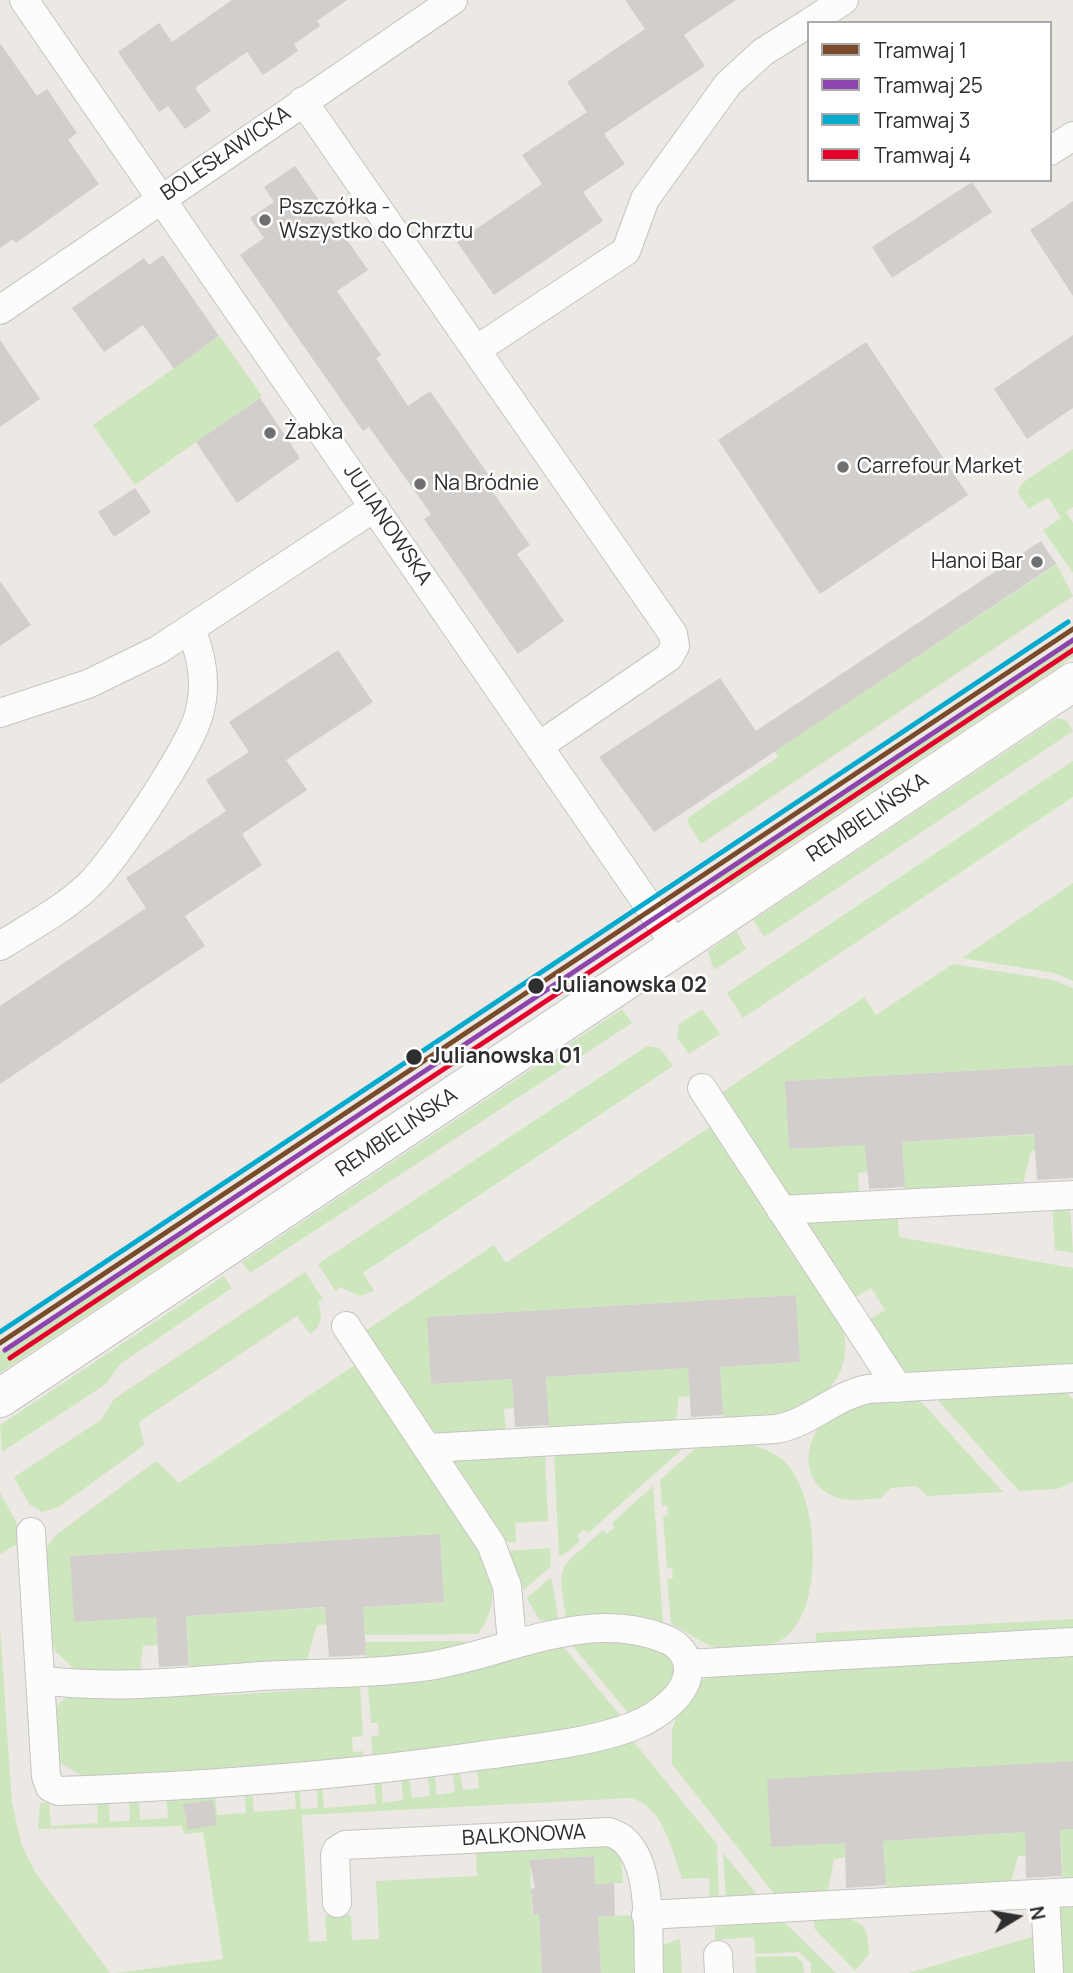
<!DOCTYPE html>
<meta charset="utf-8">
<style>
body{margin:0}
#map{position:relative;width:1073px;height:1973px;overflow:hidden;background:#ece8e4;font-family:Manrope,sans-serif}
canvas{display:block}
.legend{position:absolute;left:807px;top:21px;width:245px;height:161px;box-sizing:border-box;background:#fff;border:2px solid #ababab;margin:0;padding:9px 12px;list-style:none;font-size:21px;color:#2e2e2e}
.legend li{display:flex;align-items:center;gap:14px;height:35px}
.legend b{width:35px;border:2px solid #ababab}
.north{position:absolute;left:982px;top:1882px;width:70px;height:70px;-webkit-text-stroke:5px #fff;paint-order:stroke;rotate:79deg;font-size:19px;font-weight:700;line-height:28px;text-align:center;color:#2e2e2e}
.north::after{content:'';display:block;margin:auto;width:24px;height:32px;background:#2e2e2e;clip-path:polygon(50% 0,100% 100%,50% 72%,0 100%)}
</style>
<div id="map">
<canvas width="1073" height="1973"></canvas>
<ul class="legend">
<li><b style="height:9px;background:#7a4b2a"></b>Tramwaj 1</li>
<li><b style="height:9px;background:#8e44ad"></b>Tramwaj 25</li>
<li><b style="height:9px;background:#00a9ce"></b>Tramwaj 3</li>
<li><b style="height:9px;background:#e4002b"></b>Tramwaj 4</li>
</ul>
<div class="north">N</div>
</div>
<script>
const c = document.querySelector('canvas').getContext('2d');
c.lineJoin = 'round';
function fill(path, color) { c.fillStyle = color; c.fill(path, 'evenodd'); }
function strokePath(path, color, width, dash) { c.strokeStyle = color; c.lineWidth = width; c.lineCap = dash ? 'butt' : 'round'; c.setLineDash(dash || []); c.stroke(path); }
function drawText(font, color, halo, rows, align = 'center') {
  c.font = font + ' Manrope,sans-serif'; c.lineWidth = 5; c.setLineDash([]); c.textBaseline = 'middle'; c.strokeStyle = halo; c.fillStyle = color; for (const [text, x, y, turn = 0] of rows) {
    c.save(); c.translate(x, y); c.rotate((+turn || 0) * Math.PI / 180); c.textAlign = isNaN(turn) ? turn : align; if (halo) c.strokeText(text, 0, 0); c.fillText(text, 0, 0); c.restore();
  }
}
fill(new Path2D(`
 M220,336L262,396L135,485L93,425Z
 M1073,449V507L1066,512L1073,523V573L1043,530L1061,518L1048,497L1029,509L1018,493L1022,483Z
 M1050,552L1073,596L701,844L687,821L689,817L778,757L775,751L1056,565Z
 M1073,637V657L730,885L724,878L714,885L710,879Z
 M1057,718L1066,720L1073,731L764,937L753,920Z
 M1073,761V797L743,1018L727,993Z
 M1073,883V981L1054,973L962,958Z
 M737,931L746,949L714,970L708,951Z
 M953,964L1053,980L1073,988V1065L786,1081L789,1149L871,1144L872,1172L858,1173L859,1197L787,1201L718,1095L864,997L876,1015Z
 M622,1009L632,1023L250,1273L242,1262Z
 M702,1009L720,1034L689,1054L677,1037L679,1024Z
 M647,1046L660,1048L673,1066L363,1273L374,1291L360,1296L340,1287L335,1291L318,1264Z
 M714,1124L842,1324C855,1373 828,1400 782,1415C766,1421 741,1417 723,1418L720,1367L800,1362L796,1295L428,1317L431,1384L512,1379L514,1408L504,1409L506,1432L448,1435L429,1430L362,1333L494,1245L506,1263Z
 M1046,1134L1047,1150L1031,1151L1022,1189L905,1195L902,1142Z
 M1052,1204H1070L1073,1253L1055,1250Z
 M897,1212L899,1237L1073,1268V1368L911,1374L901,1369L867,1321L885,1310L871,1288L852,1299L798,1217Z
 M187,1227L197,1242L0,1373V1351Z
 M305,1272L323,1299L318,1302C323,1315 322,1326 310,1334L297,1316L139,1422L144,1445L59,1507L42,1512L29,1504L14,1477L101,1420L114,1399Z
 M224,1276L232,1288L120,1364L106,1384L2,1452L0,1425Z
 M358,1363L482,1549C494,1581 499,1605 478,1634L364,1635L363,1607L444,1602L440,1534L71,1556L156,1617L158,1645L143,1646L140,1674L74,1669L56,1652L48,1637L46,1549L56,1535L156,1461L179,1483Z
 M688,1368L690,1396L679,1397L676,1422L549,1430L546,1377Z
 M1066,1392L1073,1399V1482L1057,1489L1019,1491L933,1395Z
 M916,1396L1003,1492L927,1496L916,1486L891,1488L881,1498C865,1499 848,1503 833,1496C791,1478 809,1418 845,1406C866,1399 894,1399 916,1396Z
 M741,1443C758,1446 772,1450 785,1462C819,1496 825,1606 786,1637C771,1649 743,1650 724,1649C706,1648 688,1631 671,1624L667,1579L673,1578L672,1568H667L663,1516L668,1515L667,1506H662L660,1480L700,1444Z
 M687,1445L588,1533L584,1530L577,1536L580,1541L563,1555H559L554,1453Z
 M545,1454L548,1521L515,1523L516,1542H502L448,1460Z
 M653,1486L663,1623L567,1622C556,1560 558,1571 603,1530L607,1534L615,1527L612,1523Z
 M0,1492L22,1533L23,1545H16L0,1554Z
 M550,1548L551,1566L524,1590L507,1551Z
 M550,1578L552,1580L559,1622L539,1620L527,1598Z
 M332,1607L333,1624L317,1625L306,1664L190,1671L186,1616Z
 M1073,1619V1633L816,1647V1633Z
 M0,1627L12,1803L21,1843L35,1872L110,1973H0Z
 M466,1641L460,1648L366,1661L365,1642Z
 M622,1641C635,1644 653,1646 664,1654C700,1677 647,1704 630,1715L571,1644Z
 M562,1645L623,1719L373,1764L371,1736L379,1735L378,1723H371L368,1686L403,1682Z
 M1073,1652V1761L851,1842L852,1857L834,1859L827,1897L779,1900L672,1764V1730L678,1711L699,1682L713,1675Z
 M360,1686L363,1736L352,1737L353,1752L363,1751L364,1765L91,1781L54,1759V1709L66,1697L230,1695Z
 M629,1736L717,1844L719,1901H710L709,1878L682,1879C672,1851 664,1807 631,1798L302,1815L309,1942L327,1941L325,1916L351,1915L352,1940L379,1939L376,1881L477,1876L476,1851L611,1845L621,1853L623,1883L595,1884L594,1856L530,1860L532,1914H539L542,1973H115L223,1959L203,1832L184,1834L182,1826L38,1829L40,1803H49L51,1826L98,1823L97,1800L108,1799L110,1822L130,1821L129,1795L138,1794L140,1820L168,1818L166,1792L215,1789L217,1815L246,1813L244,1787H252L254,1812L296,1809L294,1784H299L301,1809L318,1808L316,1782H322L324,1808L376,1804L374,1778H381L383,1803L403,1800L401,1775L408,1774L412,1798L430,1796L427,1771H434L437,1795L455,1792L452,1768L459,1767L463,1790L479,1788L476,1764Z
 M1073,1829V1882H1063L1060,1830Z
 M1028,1832L1029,1856H1018L1010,1886L886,1892L883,1841Z
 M723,1853L756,1893L749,1899L726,1900Z
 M1073,1902V1973H1057L1053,1903Z
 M630,1915L635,1919L638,1973H601L598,1917Z
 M839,1915C866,1925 867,1924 869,1954L855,1971L814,1928V1919Z
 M780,1918L836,1973H811V1963L799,1952L755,1954L754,1937L715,1940V1927L726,1926L731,1920Z
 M1039,1935L1042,1973H908Z
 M680,1939L682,1973H660L661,1946Z
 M796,1956L803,1963L804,1973H756L755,1957Z`), '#cee6be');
fill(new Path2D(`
 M232,0H347L317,21L320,26L294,44L298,51L263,75L247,52L195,88L211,111L185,129L168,106L159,112L118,52L159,23L172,42Z
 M625,0H736L684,35L705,66L604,134L625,164L583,192L603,221L494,295L457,242L542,184L522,155L587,112L567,82L645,29Z
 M0,43L37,96L47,89L77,133L68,140L99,184L16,243L13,239L0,248Z
 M295,166L368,270L337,291L381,355L376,358L408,406L430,391L488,474L483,478L530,545L517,554L564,621L518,654L424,519L431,514L369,427L363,431L240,255L264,238L250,218L274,202L264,187Z
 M972,182L992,212L892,278L872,247Z
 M1073,201V296L1030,230Z
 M163,255L219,336L174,369L143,325L104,352L72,308L144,258L149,265Z
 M1073,335V408L1027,439L994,389Z
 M0,340L40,399L0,427Z
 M866,342L968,495L820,594L718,440Z
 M260,398L300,458L237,503L196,442Z
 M135,488L151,512L114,537L98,512Z
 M1041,541L1056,564L654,832L599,757L720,678L756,731Z
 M0,581L31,625L0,646Z
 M338,650L373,702L286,760L307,790L242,834L262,865L185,916L205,946L0,1084V1006L146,908L126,878L226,811L206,780L249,752L229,722Z
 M1073,1065V1178L1037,1180L1034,1134L902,1142L905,1187L869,1189L865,1145L789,1149L785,1081Z
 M796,1295L800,1362L720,1367L723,1415L691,1417L688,1368L546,1377L549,1425L515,1427L512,1379L431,1384L427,1317Z
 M440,1534L444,1602L363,1607L366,1655L329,1657L325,1607L186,1616L189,1665L178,1666L159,1667L156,1617L74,1622L70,1556Z
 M1073,1761V1829L1060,1830L1062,1876L1026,1878L1025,1832L883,1841L886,1885L846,1888L845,1843L771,1847L767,1779Z
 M213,1800L217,1825L188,1830L183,1804Z
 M594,1856L595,1884L614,1883L615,1916L598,1917L601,1973H542L539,1914H533L531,1889L535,1888L529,1860Z`), '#d1cecb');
const street = new Path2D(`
 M24,0L677,947
 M809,23L844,0
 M303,101L673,634L675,646L669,657L539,746
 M1050,151L1073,136
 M0,310L453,0
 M476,350L626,251L645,199L728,84L763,52L809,23
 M0,713L88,684L158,650L375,507
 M0,946C30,927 63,910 89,885C115,860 191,747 199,714C207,686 202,656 191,630
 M702,1088L898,1388
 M781,1210L1073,1195
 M346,1326L491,1544L507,1586L512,1643
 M428,1448L776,1429C811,1423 833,1396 868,1389L1073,1378
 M31,1532L46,1776L50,1787L58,1791C201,1786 344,1776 485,1755C530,1749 595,1742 636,1725C657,1716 689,1694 688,1669C688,1655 677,1643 665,1639C587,1607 505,1654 429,1666C374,1674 317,1673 262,1676C188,1681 114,1690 41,1680
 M688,1664L1073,1642
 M1045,1894L1049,1973
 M337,1903L335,1855L337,1850L345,1845L609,1832C656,1845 647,1934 649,1973
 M646,1915L1073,1892
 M718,1955L719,1973`);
const secondary = new Path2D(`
 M0,1398L1073,682`);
strokePath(street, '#c5c4c5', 30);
strokePath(secondary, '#c5c4c5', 40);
strokePath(street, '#fcfcfb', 28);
strokePath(secondary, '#fcfcfb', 38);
strokePath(new Path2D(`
 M0,1343L1073,629`), '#7a4b2a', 5);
strokePath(new Path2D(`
 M5,1350L1073,640`), '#8e44ad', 5);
strokePath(new Path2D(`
 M0,1332L1068,622`), '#00a9ce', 5);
strokePath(new Path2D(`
 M10,1358L1073,650`), '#e4002b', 5);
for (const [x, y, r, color] of [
 [265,220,7,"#706f6e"],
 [270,433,7,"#706f6e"],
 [843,467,7,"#706f6e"],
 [420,484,7,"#706f6e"],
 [1037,562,7,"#706f6e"],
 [536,986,9,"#2e2e2e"],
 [414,1057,9,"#2e2e2e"]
]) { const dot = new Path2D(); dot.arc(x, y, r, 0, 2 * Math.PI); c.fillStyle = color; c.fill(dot); strokePath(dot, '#fff', 2.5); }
drawText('21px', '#2e2e2e', '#fff', [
 ["BOLESŁAWICKA",226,154,-34],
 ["JULIANOWSKA",387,525,56],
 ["REMBIELIŃSKA",868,818,-34],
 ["REMBIELIŃSKA",397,1133,-34],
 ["BALKONOWA",524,1836,-3]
]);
drawText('21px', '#2e2e2e', '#fff', [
 ["Pszczółka -",279,208],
 ["Wszystko do Chrztu",279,232],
 ["Żabka",284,433],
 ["Carrefour Market",857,467],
 ["Na Bródnie",434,484],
 ["Hanoi Bar",1023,562,"right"]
], 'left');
drawText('bold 21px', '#2e2e2e', '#fff', [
 ["Julianowska 02",552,986],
 ["Julianowska 01",430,1057]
], 'left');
</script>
